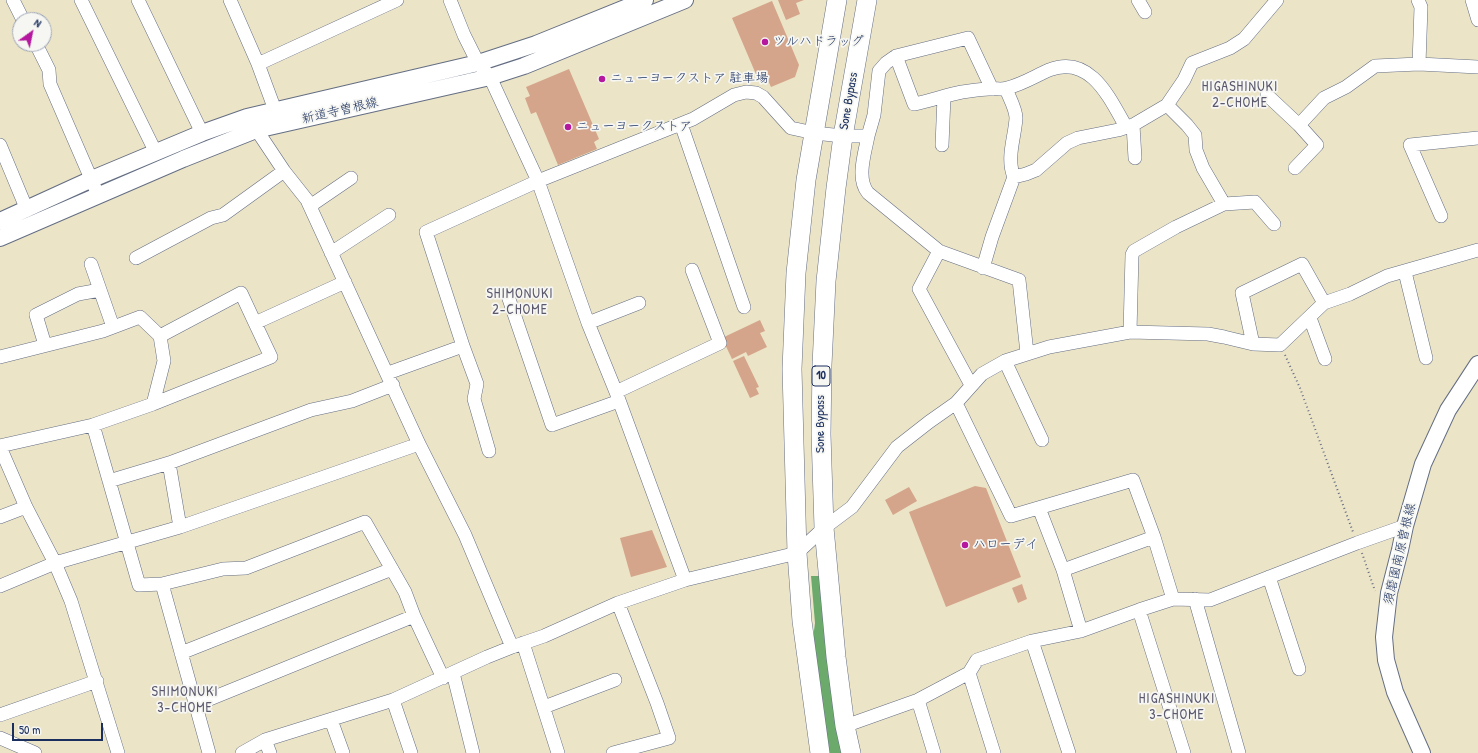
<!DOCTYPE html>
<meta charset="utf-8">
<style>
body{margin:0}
#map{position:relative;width:1478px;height:753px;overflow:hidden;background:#ece4c7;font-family:"Patrick Hand",sans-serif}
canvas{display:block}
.north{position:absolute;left:12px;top:12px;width:40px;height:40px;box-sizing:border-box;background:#f6f6f2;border:1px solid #9ea6b7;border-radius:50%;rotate:33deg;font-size:11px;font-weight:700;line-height:16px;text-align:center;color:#1b2f5e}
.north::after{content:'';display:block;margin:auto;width:14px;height:18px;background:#b5179e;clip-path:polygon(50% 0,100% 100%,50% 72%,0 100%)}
.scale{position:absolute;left:12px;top:723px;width:91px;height:18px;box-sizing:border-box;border:2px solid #1b2f5e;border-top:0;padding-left:5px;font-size:12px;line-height:14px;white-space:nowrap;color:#1b2f5e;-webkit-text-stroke:3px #f6f6f2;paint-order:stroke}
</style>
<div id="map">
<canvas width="1478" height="753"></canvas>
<div class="north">N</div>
<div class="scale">50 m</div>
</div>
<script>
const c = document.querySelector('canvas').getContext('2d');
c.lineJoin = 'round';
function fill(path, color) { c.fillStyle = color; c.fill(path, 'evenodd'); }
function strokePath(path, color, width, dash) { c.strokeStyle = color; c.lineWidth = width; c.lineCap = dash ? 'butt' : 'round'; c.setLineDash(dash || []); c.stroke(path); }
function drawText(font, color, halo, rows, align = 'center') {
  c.font = font + ' "Patrick Hand","Klee One",sans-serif'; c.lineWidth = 3.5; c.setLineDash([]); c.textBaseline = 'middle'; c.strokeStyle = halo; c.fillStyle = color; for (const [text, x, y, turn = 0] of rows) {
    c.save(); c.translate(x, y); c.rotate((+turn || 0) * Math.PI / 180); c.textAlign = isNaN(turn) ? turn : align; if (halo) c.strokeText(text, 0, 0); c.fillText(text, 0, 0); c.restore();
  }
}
fill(new Path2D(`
 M811,576H820L844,753H829L812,646L815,623Z`), '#6caa6c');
fill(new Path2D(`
 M778,0H804L796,3L800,14L786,20Z
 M772,1L799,65L795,77L771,87L766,76L758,79L732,18Z
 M569,69L599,139L594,142L597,149L558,165L536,112L531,114L525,98L530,96L526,87Z
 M760,320L765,331L760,333L767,347L748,356L746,352L732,359L722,338Z
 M744,356L759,387L756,388L759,394L750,398L733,361Z
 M975,486L986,488L1021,577L946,607L909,512Z
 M909,487L917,501L893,515L885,500Z
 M652,530L667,567L631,577L620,538Z
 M1022,584L1027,599L1018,603L1012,588Z`), '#d4a58a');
const minor = new Path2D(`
 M13,0L23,20
 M81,0L156,153
 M138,0L202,133
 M230,0L258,64L275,110
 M450,0L464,35L478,63L490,77L538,181L588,323L616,392L685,580
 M1138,0L1145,12
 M1418,0L1421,7L1419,64L1478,67
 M1472,0L1478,20
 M36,44L49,70L50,84L95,188
 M896,56L968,38L992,89
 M258,64L397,0
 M1006,89C1009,97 1016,109 1016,118C1015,137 1006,158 1014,177
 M1267,95L1299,125L1324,98L1346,87L1375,66L1419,64
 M1167,105L1187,125L1195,135L1196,150L1203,168L1224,204
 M252,123L284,171L307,200L419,444L465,535L512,647
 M681,124L744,307
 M1133,125L1135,158
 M868,136L874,115L879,71L886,63L896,56L914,104C930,101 946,95 962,92C971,91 980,89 989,89C995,88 1002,90 1007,88C1023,84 1035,76 1049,70C1090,54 1109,97 1126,127
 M0,145L27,210
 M942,145L944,97
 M1295,168L1317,145L1299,125
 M310,206L351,178
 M1441,216L1410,145L1478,138
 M939,251L919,289L971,385
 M331,253L389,215
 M136,258L211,218L223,215L284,171
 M91,264L113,327
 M983,268L992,237L1014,177L1026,174L1036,170L1067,143L1078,138L1118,130L1133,125L1167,105L1184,80L1192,63L1230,48L1244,39L1277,0
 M1405,272L1426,358
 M509,299L552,425L619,401
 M1310,318L1325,359
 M588,323L639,303
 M1130,332L1132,255L1134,251L1176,227L1224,204L1255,202L1274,224
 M1253,344L1242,293L1302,264L1324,303
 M45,345L36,315L78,294L100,290
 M463,346L477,384L474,399L489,451
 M0,357L103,331L140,317L160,336
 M1005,361L1042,440
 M388,373L463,346L426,232L538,181L693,119L734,95L746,92L756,93L763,97L791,128L814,133L843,136H868C865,153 856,178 868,193L939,251L1019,280L1027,353
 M616,392L720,343L692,270
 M956,403L1011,516L1133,480L1154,537L1173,599
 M153,404L164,361L160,336L241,293L255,323
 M93,425L139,585L162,584L223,569L246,568L365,522L405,592L414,616L443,678
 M0,446L93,425L153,404L271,357L255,323L345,282
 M0,447L26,507L55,563L71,601L118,753
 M169,463L180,527
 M109,481L169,463L311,410L352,401L393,385
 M1039,508L1063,570L1081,631
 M0,517L26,507
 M1063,570L1154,537
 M1269,577L1299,669
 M162,584L209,753
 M0,586L55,563L180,527L419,444
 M1195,599L1239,753
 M1139,610L1184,753
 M1032,641L1069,753
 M523,643L558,753
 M181,653L392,569
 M453,673L473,753
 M969,673L994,753
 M393,700L411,753
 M918,700L934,753
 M195,705L414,616
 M544,707L615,680
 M0,715L97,681
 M331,720L343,753
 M845,726L918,700L969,673L977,660L1032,641L1081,631L1139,610L1173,599L1210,600L1357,543L1405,526
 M0,738L35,753
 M265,740L270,753
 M242,753L265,740L393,700L487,657L512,647L544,636L618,603L685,580L797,553L824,528L852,507L897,447L929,422L956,403L982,374L1005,361L1049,347L1130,332L1208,334L1224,337L1253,344L1280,345L1324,303L1350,294L1387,276L1478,250
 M613,753L669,738L657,703L618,603`);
const major = new Path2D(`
 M0,221L92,179L202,133L247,117L478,63L536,44L645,0
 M0,238L183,159L256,130L490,77L524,66L685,0
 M1422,753L1395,692L1386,660L1384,637L1389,593L1400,550L1405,526L1423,464L1448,410L1478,364`);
const highway = new Path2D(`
 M820,753L802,621L797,553L792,369L796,273L806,180L837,0
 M851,753L845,726L836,657L824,528L821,434L822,365L826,281L836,188L843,136L867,0`);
strokePath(minor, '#646e83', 14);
strokePath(major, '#646e83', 18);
strokePath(highway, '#646e83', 20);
strokePath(new Path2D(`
 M1285,355L1300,388L1353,532
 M1362,553L1375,591`), '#646e83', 2, [1, 3]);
strokePath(minor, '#fff', 13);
strokePath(major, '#fff', 16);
strokePath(highway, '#fff', 19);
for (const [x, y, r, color] of [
 [765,42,4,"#b5179e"],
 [602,79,4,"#b5179e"],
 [568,127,4,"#b5179e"],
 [965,545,4,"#b5179e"]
]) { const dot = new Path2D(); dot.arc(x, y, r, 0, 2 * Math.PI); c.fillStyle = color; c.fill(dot); strokePath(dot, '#f6f6f2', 1.5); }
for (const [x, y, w] of [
 [821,376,18]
]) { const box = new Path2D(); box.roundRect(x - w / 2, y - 10, w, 20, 3); c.fillStyle = '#f6f6f2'; c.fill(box); strokePath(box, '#1b2f5e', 1); }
drawText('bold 12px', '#1b2f5e', null, [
 ["10",821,376]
]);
drawText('13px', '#1b2f5e', '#f6f6f2', [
 ["ツルハドラッグ",773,42],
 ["ニューヨークストア 駐車場",610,79],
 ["ニューヨークストア",576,127],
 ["ハローデイ",973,545]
], 'left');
drawText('13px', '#1b2f5e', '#f6f6f2', [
 ["Sone Bypass",849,101,-80],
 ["新道寺曽根線",340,111,-13],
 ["Sone Bypass",821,424,-90],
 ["須磨園南原曽根線",1400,554,-77]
]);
c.letterSpacing = '1px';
drawText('14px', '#5c586d', '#f6f6f2', [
 ["HIGASHINUKI",1240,87],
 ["2-CHOME",1240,103],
 ["SHIMONUKI",520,294],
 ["2-CHOME",520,310],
 ["SHIMONUKI",185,692],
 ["3-CHOME",185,708],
 ["HIGASHINUKI",1177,699],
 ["3-CHOME",1177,715]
]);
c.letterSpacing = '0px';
</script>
